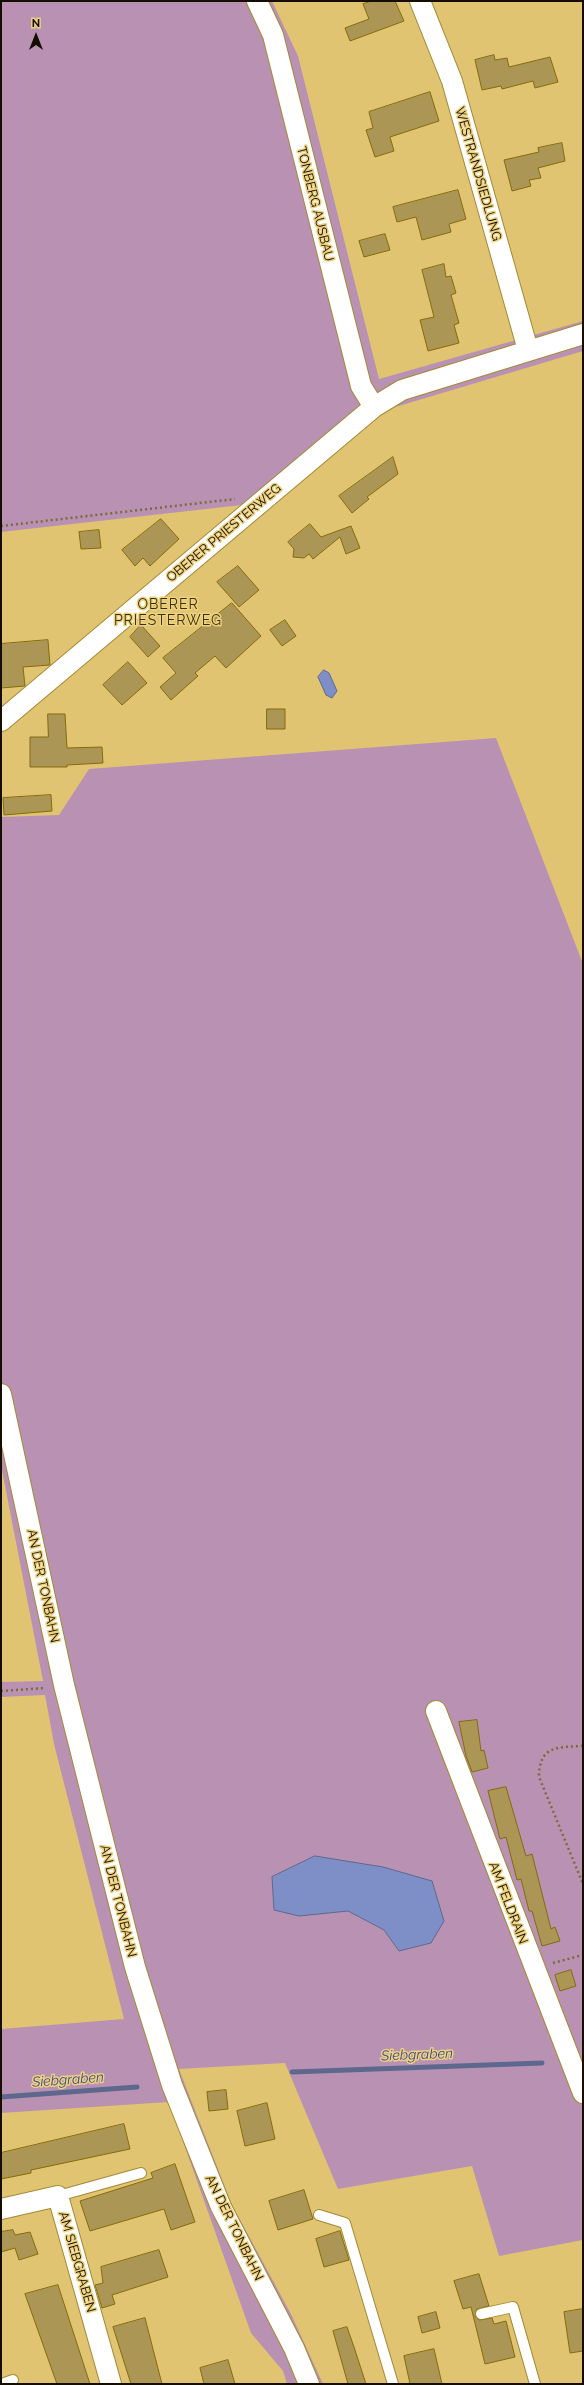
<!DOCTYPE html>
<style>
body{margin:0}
#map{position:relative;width:584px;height:2385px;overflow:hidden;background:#e0c472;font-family:Raleway,sans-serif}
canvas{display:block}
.frame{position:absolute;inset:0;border:2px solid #150d00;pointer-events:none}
.north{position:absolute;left:16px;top:16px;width:40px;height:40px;-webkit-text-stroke:3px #edd17f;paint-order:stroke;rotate:0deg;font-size:11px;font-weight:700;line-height:16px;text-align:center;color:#150d00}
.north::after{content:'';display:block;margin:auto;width:14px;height:18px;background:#150d00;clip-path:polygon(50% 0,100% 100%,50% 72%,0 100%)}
</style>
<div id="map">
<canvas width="584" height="2385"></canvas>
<div class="frame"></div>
<div class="north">N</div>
</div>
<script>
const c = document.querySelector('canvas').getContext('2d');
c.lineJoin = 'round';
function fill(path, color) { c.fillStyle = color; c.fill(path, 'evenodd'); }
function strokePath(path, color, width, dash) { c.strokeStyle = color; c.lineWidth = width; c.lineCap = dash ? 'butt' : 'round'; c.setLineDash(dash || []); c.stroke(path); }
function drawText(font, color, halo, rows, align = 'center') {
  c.font = font + ' Raleway,sans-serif'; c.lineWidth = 3; c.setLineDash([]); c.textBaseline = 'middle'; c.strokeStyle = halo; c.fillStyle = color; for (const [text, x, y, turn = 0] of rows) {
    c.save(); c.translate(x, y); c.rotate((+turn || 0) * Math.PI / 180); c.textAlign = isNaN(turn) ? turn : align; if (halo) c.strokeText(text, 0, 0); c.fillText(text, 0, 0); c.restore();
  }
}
fill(new Path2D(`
 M1,1H272L298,56L379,379L583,321V351L392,408L376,417L1,732V712L242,505L1,532Z
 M496,738L583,964V2240L499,2256L472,2166L338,2189L285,2063L179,2069L232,2205L291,2314L323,2384H287L283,2371L251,2333L169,2102L1,2113V2029L124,2019L54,1744L45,1695L1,1697V1682L43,1681L1,1465V817L59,815L89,769ZM348,1911L431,1943L399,1951L384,1930Z`), '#b992b3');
const water = new Path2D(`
 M324,670L329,673L337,691L332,698L326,695L318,677Z
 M315,1856L383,1867L432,1881L444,1921L431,1943L399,1951L384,1930L348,1911L299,1916L274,1910L272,1877Z`);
fill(water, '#7e8fc8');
strokePath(water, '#5e688c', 1);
strokePath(new Path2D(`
 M292,2072L542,2063
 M1,2097L137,2087`), '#5e688c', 5);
const building = new Path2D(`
 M372,1H395L404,21L350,41L345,28L369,19L363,4Z
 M494,55L495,60L507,58L509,67L550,57L558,82L535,88L533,81L502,89L501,86L482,90L475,60Z
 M430,92L439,121L390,137L394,151L375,157L366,130L373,128L369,112Z
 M562,143L565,161L538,168L541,178L529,180L531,186L512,191L504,160L539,152L538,148Z
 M458,190L466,219L449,224L451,232L422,240L416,217L397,222L393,207Z
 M385,234L390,250L364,257L359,241Z
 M444,264L446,277L451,276L456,293L451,295L459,323L454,325L459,343L428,351L420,320L434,317L422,270Z
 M393,457L398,474L367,497L369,499L352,513L339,496Z
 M161,519L179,539L150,566L143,558L135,566L122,550Z
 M310,524L321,537L351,526L360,548L346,554L340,537L313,559L309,554L304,558L293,557L294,549L288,542Z
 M99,530L101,548L81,549L79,532Z
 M238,566L259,590L239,607L217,582Z
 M232,603L261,636L226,668L215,656L195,673L198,676L171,700L160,687L176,673L163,658Z
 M285,620L296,636L282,646L270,630Z
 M141,625L160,646L148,657L130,637Z
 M48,640L50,665L23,667L25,686L1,688V644Z
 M128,662L147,683L122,705L103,685Z
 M267,709H285V729H267Z
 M48,714H65L67,748L102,747L103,763L67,765V767H30V737H48Z
 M51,795L52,811L4,815L3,798Z
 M477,1720L481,1751L484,1750L488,1768L472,1772L466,1756L459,1722Z
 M506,1787L526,1856L532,1854L551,1929L555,1927L560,1941L542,1946L532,1911H529L521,1879L517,1880L506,1837L500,1839L488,1791Z
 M571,1970L576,1986L560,1991L555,1975Z
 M226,2090L228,2109L209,2111L207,2092Z
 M267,2103L275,2139L245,2146L237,2111Z
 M124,2124L130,2149L31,2170V2173L1,2179V2153Z
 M175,2164L195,2222L171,2230L164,2209L90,2231L80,2201L153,2178L151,2173Z
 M304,2190L313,2219L278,2230L269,2201Z
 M13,2230L15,2235L30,2232L38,2254L19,2260L15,2248L1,2252V2232Z
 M340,2231L349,2260L324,2267L316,2239Z
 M159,2250L168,2277L112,2295L115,2304L102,2308L95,2285L103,2283L101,2267Z
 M479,2274L489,2306L477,2309L475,2316L479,2320L492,2318L494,2324L506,2321L515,2357L485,2364L471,2307L463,2309L454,2281Z
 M58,2285L90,2384H57L25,2294Z
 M583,2309V2351L570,2353L564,2312Z
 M436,2312L440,2328L422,2333L418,2317Z
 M145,2318L162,2384H131L113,2327Z
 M347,2327L354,2347L366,2384H348L333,2331Z
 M434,2349L442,2384H410L404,2356Z
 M228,2360L235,2384H204L200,2368Z`);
fill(building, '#ab9655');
strokePath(building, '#856b0a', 1);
const service = new Path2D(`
 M58,2196L141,2173
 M319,2215L345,2223L393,2384
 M481,2314L513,2307L535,2384
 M2,2384L13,2380`);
const minor = new Path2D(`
 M257,1L273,35L361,386L374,407
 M420,1L452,81L528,350
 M1,721L374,407L402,390L583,334
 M1,1394L64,1685L135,1967L172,2085L221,2207L294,2348L309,2384
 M436,1711L583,2093
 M1,2209L58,2196L111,2384`);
strokePath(service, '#a48935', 12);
strokePath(minor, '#a48935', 22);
strokePath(new Path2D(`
 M1,526L235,499
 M1,1691L46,1688
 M583,1746C557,1747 539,1746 539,1777L583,1884
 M553,1963L583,1955`), '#7c6a3a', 2.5, [2, 3]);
strokePath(service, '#fff', 10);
strokePath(minor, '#fff', 20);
drawText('13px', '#150d00', '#edd17f', [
 ["WESTRANDSIEDLUNG",478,174,74],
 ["TONBERG AUSBAU",315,204,76],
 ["OBERER PRIESTERWEG",224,533,-40],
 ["AN DER TONBAHN",43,1586,78],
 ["AN DER TONBAHN",118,1901,76],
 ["AM FELDRAIN",508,1903,69],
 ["AN DER TONBAHN",234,2228,64],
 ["AM SIEBGRABEN",77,2262,74]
]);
c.letterSpacing = '1px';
drawText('14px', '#3b2e00', '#edd17f', [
 ["OBERER",168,605],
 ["PRIESTERWEG",168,621]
]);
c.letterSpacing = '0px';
drawText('italic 14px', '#3a4990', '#edd17f', [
 ["Siebgraben",417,2055,-2],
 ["Siebgraben",68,2080,-4]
]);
</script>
